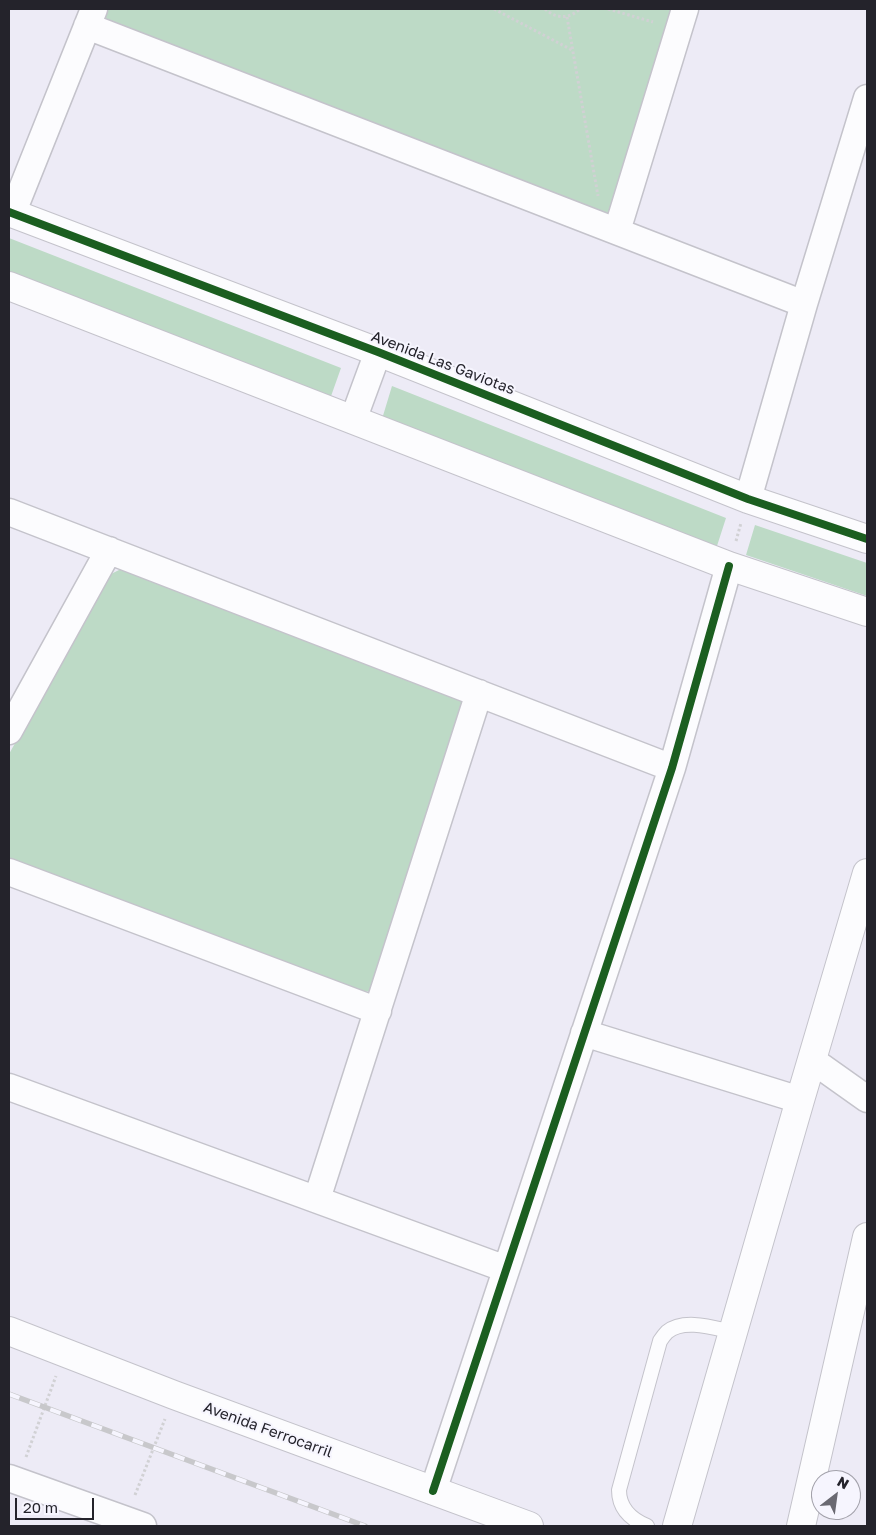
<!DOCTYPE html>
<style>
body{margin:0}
#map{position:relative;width:876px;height:1535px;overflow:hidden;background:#edebf6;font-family:"Golos Text",sans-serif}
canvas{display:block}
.frame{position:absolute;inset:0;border:10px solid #24232b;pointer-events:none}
.north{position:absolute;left:811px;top:1470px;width:50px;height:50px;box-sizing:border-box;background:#f6f5fe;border:1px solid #a2a1aa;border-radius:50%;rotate:30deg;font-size:14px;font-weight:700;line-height:20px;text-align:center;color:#24232b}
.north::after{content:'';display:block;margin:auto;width:18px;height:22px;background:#6a6972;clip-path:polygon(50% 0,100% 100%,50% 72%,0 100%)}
.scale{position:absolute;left:15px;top:1498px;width:79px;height:22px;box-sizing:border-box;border:2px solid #24232b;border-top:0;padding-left:6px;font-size:15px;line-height:18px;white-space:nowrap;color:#24232b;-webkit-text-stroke:4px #f6f5fe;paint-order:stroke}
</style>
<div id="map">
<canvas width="876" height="1535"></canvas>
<div class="frame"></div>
<div class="north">N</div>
<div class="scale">20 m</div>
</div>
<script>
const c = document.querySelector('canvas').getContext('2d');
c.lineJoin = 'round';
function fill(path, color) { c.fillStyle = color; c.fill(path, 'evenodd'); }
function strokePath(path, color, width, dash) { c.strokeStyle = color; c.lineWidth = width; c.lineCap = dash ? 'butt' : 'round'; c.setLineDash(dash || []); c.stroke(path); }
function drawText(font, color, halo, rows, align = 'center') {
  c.font = font + ' "Golos Text",sans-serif'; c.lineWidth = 4; c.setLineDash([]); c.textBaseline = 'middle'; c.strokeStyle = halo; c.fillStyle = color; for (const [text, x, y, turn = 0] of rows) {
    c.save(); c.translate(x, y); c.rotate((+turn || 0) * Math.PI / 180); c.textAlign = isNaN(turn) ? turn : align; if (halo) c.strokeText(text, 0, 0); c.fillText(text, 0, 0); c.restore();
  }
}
fill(new Path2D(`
 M108,9H674L612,212L602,218L107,26L105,18Z
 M9,238L341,368L330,399L9,276Z
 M392,386L726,518L716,549L382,419Z
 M755,525L867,563V596L746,555Z
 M121,569L459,692L463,706L376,991L361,992L9,860V754L109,575Z`), '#bddac6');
const service = new Path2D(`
 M647,1526C630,1519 619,1508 619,1490L660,1341C662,1338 665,1334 667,1332C684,1318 714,1328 733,1332`);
const minor = new Path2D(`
 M87,26L804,304
 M12,214L94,9
 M617,231L685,9
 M353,420L378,352
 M748,499L804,304L867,98
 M9,512L672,768
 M9,731L109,550
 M9,872L378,1011
 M584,1033L800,1100
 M812,1060L867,1099
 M9,1087L506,1269
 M317,1199L479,693
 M9,1478L143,1526
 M433,1491L672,768L729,566`);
const tertiary = new Path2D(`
 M9,212L378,352L748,499L867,539
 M9,286L729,566L867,612
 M9,1331L174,1395L529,1526
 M677,1526L800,1100L867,873
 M801,1526L867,1237`);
strokePath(service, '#c4c3cb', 16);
strokePath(minor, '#c4c3cb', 29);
strokePath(tertiary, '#c4c3cb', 30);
strokePath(new Path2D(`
 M494,9L572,50
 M545,9C556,19 569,19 580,9
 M608,9L653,22
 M567,17L598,196
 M736,541L741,523
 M26,1457L56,1376
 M135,1495L165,1419`), '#d1d1d4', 3, [2.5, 2.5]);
strokePath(service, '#fcfcfe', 14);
strokePath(minor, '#fcfcfe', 26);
strokePath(tertiary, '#fcfcfe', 28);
const rail = new Path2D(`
 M9,1394L365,1526`);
strokePath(rail, '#c8c8cb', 5.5);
strokePath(rail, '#f6f5fe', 4, [11]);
strokePath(new Path2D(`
 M9,212L378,352L748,499L867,539
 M433,1491L672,768L729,566`), '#1b5e20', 8);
drawText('15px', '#24232b', '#f6f5fe', [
 ["Avenida Las Gaviotas",443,363,21],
 ["Avenida Ferrocarril",268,1430,20]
]);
</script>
